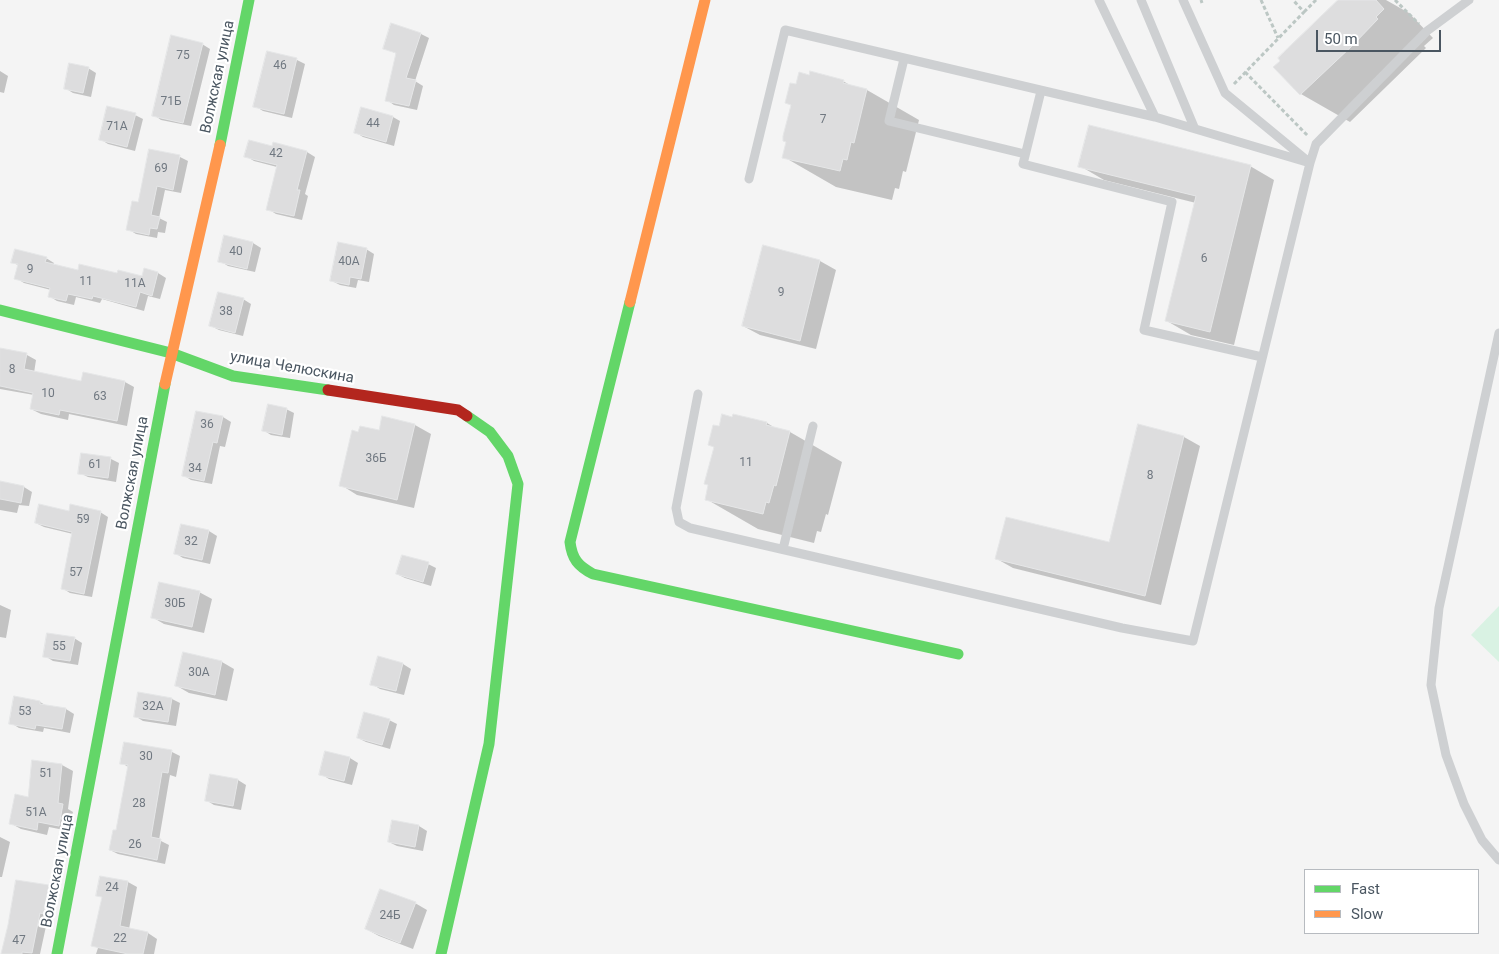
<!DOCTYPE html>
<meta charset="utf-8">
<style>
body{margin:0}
#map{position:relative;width:1499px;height:954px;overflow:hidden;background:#f4f4f4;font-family:Roboto,sans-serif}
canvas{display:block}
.legend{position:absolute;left:1304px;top:869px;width:175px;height:65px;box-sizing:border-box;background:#fff;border:1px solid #b7bbc0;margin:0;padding:6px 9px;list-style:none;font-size:15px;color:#4a5661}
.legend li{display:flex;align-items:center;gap:10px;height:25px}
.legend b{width:25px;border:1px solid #b7bbc0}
.scale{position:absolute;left:1316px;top:30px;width:125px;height:22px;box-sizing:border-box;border:2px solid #4a5661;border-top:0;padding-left:6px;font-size:15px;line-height:18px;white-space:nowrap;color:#4a5661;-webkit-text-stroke:4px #fff;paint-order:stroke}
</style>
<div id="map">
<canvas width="1499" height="954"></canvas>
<ul class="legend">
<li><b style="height:6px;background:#63d668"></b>Fast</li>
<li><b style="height:6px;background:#ff974d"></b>Slow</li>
</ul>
<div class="scale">50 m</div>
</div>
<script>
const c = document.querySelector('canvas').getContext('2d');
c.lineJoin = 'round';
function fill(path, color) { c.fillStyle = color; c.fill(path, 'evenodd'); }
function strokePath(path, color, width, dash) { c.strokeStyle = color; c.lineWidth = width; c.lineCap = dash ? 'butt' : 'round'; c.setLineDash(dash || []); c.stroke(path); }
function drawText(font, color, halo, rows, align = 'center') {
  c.font = font + ' Roboto,sans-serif'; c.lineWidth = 4.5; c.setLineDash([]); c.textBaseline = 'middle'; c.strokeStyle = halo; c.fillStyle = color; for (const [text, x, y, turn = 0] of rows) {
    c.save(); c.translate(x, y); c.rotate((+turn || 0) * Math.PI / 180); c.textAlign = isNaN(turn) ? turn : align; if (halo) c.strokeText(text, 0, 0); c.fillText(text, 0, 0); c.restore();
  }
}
fill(new Path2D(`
 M1499,606V662L1471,635Z`), '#d9f2e3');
fill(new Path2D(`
 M1340,0H1386L1409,13L1433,38L1424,46L1426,48L1350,122L1301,94Z
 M421,34L429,38L415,81L423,86L417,110L394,105L387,100L397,54L384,48Z
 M202,44L210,49L191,126L161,120L154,115Z
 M268,52L297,60L305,64L292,118L263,111L255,106Z
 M88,68L96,73L91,97L73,93L65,88Z
 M0,71L8,76L4,93L0,92Z
 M843,81L853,87L867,90L919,120L906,172L903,171L899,189L895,188L892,200L836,187L784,157Z
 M135,115L143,119L135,151L108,144L100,139Z
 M393,117L400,121L394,146L363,137L355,132Z
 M273,148L307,152L315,157L305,194L308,196L302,220L276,214L268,209L277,167L254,161L246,156Z
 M180,157L188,161L181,193L165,190L159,218L167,222L165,233L158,232L157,238L136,234L128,229L139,204Z
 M1080,166H1250L1274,180L1234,345L1191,335L1167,321L1196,203L1104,180Z
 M225,237L253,243L261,248L255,272L228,266L220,261Z
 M763,246L820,261L836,270L816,349L760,335L743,326Z
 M366,249L374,254L369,282L358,280L356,288L340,285L332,281Z
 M46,258L54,263L53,265L79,272L143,277L145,270L158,273L166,278L160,299L148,296L144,311L102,299L100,303L76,297L74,305L57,301L49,296L51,290L24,283L16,278L19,266L13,262Z
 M243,299L251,304L243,336L219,330L211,326Z
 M0,349L27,355L36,360L34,373L82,382H125L134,387L127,426L69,414L68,420L41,414L31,409L34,395L0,389Z
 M286,409L294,413L290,438L271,435L263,430Z
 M223,417L231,422L225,447L220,446L212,484L191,480L183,475Z
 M767,423L777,429L790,432L842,462L828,515L826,514L821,532L817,531L814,543L758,529L706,499L715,448L710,445Z
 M415,425L431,434L414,508L357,495L341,485L380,432Z
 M1184,437L1200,446L1161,605L1013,568L997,559L1110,544Z
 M111,459L119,463L116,482L88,477L80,473Z
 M0,482L24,487L32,492L29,506L19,505L17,513L0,510Z
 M70,512H100L108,517L92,597L70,593L62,588L73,534L44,527L36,523Z
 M209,531L217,536L210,564L183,558L175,553Z
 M428,564L436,568L431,586L405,578L397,574Z
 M199,592L212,599L204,633L164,624L152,617Z
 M0,605L11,610L6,638L0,637Z
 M74,638L82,643L78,665L53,661L45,656Z
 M184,653L222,662L234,669L227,701L189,693L177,686Z
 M379,658L403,664L411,669L404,695L380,689L372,684Z
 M139,693L172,699L180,703L176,726L143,721L135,716Z
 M40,702L47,706L66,709L74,714L70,733L44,728L43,732L19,728L11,723Z
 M389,720L397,724L390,749L366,742L358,738Z
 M125,743L172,752L180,756L176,777L170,775L159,840L169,845L165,864L118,854L110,850L117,832L128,767L122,763Z
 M350,758L358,763L352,785L329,779L321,774Z
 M33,761L62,765L73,771L68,809L73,812L69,831L49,827L47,835L21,829L10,823L29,798Z
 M238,780L246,785L241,810L214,805L206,800Z
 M419,826L427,831L423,851L397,846L389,842Z
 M0,837L10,842L2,877H0Z
 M101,877L128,882L137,887L129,929L148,933L157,939L154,954H96L98,948L92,945L103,898L98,895Z
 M17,881L49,887L57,891L52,918L48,917L40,954H6Z
 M415,903L427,910L413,949L379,936L366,929Z`), '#0003');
const building = new Path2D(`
 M1338,0H1376L1384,9L1376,17L1378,19L1352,46L1300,95L1273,67L1280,61L1278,58Z
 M391,23L421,33L406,78L416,80L409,106L385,101L396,53L383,49Z
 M171,35L203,43L183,123L152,116Z
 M267,51L297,58L284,114L253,107Z
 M69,63L89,67L83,93L64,89Z
 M810,71L844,80L843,83L867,89L854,143L851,142L847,160L843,159L840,171L782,158L786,142L783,141V136L791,105L785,103L790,83L796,84L799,72L809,75Z
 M107,106L136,113L127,147L99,140Z
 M361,107L393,116L386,142L354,133Z
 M1089,125L1251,165L1210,332L1165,321L1196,196L1078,167Z
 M249,140L272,146L273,142L307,151L297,190H300L294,216L266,210L277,165L244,157Z
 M149,149L180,155L173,190L157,186L151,215L160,217L157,229L150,228L149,235L126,230L132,201L138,202Z
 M224,235L253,242L247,269L218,262Z
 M338,242L367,248L361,279L350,277L349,285L330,281Z
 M763,245L820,260L800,341L742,326Z
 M15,249L47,257L45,262L78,270L79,264L117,273L118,270L142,276L144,268L158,272L152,296L140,292L136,307L93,296L92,299L68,294L66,301L48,297L50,288L14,279L18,264L11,263Z
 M218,292L244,298L235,333L209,326Z
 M0,348L27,353L24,369L81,381L83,372L125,381L117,421L60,410L59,415L30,409L33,393L0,386Z
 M268,404L287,408L282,435L262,431Z
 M196,411L223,416L217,443L213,442L204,481L182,476Z
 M722,414L732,417L733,414L767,422L766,425L790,431L776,486L774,485L769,503L766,502L763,514L705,500L708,485L704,484L714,447L708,445L713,425L719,426Z
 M382,416L415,424L397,500L339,486L352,430L358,432L360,426L379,430Z
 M1138,424L1184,436L1145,596L995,559L1006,517L1109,542Z
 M81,453L111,457L108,478L78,474Z
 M0,481L24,486L21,503L0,499Z
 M39,504L69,511L70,504L101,511L84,594L61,589L72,532L35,523Z
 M181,524L209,530L202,560L174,554Z
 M402,555L429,562L423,582L396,574Z
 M159,582L200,591L192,627L151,618Z
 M47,633L75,637L70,661L43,657Z
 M183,652L222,661L215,695L175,686Z
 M378,656L403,663L396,691L370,685Z
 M138,692L172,698L168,722L134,717Z
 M14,696L40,701V704L66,708L62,729L36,725L35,729L9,724Z
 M364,712L390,719L382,745L357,738Z
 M124,742L172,750L168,773L162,772L151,837L161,839L157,860L109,850L113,830H116L128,765L120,764Z
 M325,751L350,757L344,781L319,775Z
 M32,760L62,764L58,803L63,804L59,826L38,822L37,830L9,824L15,794L28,797Z
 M210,774L238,779L233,806L205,801Z
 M392,820L419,825L415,847L388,842Z
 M100,876L128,881L120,926L148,932L143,954H128L91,946L102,897L96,896Z
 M16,880L49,885L44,914L40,913L32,953L22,952V954H1L8,925Z
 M380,889L416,902L400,943L365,929Z`);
fill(building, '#ddddde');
strokePath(building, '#e5e6e7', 1);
strokePath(new Path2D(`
 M1201,0L1202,3
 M1261,0L1278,38
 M1395,0L1419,24
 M1304,12L1316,0
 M1245,72L1308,136
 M1234,84L1304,12L1293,0`), '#bcc7c4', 3, [4, 2.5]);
strokePath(new Path2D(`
 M1099,0L1155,117
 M1141,0L1194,127
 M904,59L889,121L1025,154
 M1041,91L1023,164L1172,202L1144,330L1262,357
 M749,179L785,30L1155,117L1310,163L1316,144L1427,31L1469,0
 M1499,333L1439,608L1431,685L1446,755L1464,804L1482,840L1499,860
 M698,394L676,508L679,522L690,528L1122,628L1193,641L1310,163L1225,93L1183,0
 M783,549L813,426`), '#ced0d2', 9);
strokePath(new Path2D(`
 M220,145L249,0
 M630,302L570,542C572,559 578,566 593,574L958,654
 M0,310L171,353L233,376L328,390
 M57,954L165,384
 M441,954L489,744L518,484L508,456L490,432L467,416`), '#63d668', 11);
strokePath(new Path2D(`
 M630,302L705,0
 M165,384L220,145`), '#ff974d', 11);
strokePath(new Path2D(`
 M328,390L458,410L467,416`), '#b3261e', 11);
drawText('12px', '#707881', null, [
 ["75",183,56],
 ["46",280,66],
 ["71Б",171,102],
 ["7",823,120],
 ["44",373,124],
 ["71А",117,127],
 ["42",276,154],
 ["69",161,169],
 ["40",236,252],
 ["6",1204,259],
 ["40А",349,262],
 ["9",30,270],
 ["11",86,282],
 ["11А",135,284],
 ["9",781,293],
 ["38",226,312],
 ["8",12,370],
 ["10",48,394],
 ["63",100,397],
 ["36",207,425],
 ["36Б",376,459],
 ["11",746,463],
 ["61",95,465],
 ["34",195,469],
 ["8",1150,476],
 ["59",83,520],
 ["32",191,542],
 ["57",76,573],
 ["30Б",175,604],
 ["55",59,647],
 ["30А",199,673],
 ["32А",153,707],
 ["53",25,712],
 ["30",146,757],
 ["51",46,774],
 ["28",139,804],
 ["51А",36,813],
 ["26",135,845],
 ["24",112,888],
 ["24Б",390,916],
 ["22",120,939],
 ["47",19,941]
]);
drawText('15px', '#4a5661', '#fff', [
 ["Волжская улица",218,77,-78],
 ["улица Челюскина",292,368,10],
 ["Волжская улица",133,473,-79],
 ["Волжская улица",58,871,-79]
]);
</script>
